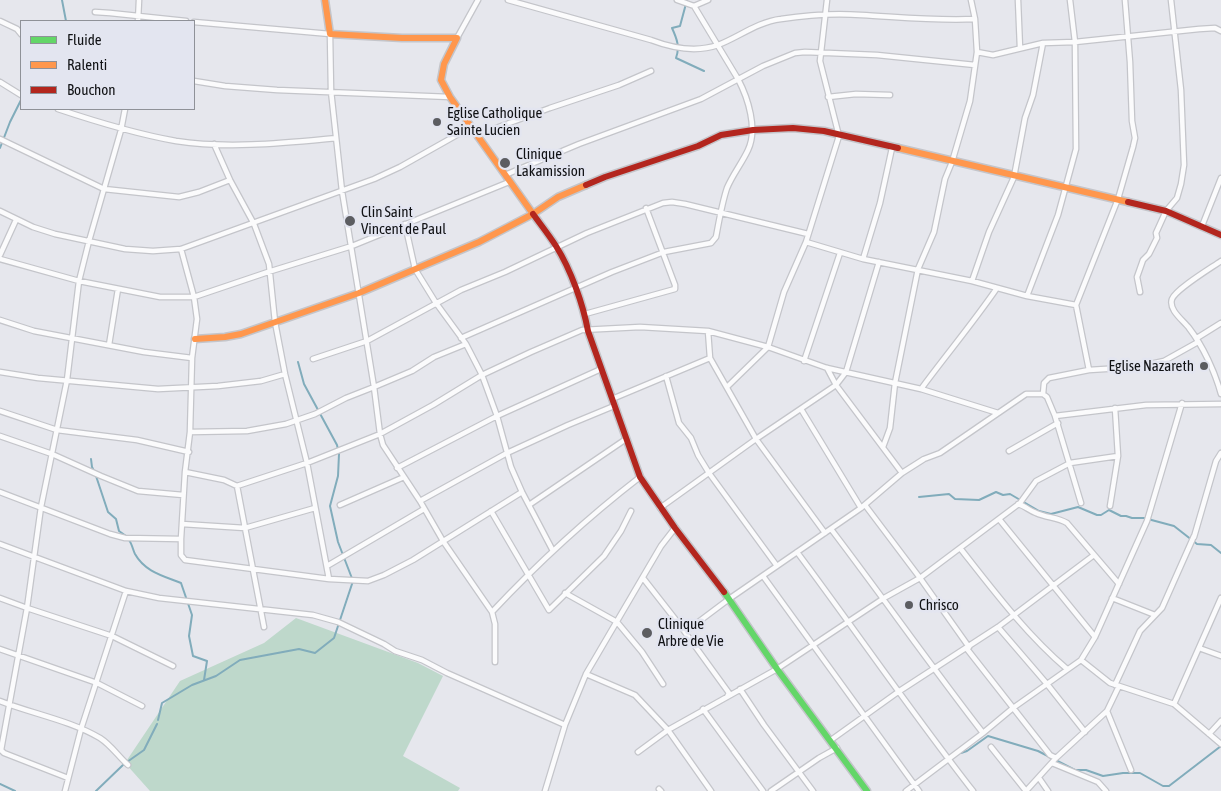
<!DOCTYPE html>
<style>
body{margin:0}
#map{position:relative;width:1221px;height:791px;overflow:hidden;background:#e6e7ed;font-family:"Asap Condensed",sans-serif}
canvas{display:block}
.legend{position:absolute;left:20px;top:20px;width:175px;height:90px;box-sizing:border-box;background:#e3e5f0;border:1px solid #8f9198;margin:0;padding:6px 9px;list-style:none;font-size:15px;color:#111215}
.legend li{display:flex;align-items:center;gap:10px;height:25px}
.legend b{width:25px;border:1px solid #8f9198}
</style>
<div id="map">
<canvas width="1221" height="791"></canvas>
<ul class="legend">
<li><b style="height:6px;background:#63d668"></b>Fluide</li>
<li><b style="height:6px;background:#ff974d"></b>Ralenti</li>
<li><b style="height:6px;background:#b3261e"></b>Bouchon</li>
</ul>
</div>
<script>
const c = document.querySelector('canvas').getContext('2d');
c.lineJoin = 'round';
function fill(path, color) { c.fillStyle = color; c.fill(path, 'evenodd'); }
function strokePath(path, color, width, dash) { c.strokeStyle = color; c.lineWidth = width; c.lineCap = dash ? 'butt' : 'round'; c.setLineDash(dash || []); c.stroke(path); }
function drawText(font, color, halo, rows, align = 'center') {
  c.font = font + ' "Asap Condensed",sans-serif'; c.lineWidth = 5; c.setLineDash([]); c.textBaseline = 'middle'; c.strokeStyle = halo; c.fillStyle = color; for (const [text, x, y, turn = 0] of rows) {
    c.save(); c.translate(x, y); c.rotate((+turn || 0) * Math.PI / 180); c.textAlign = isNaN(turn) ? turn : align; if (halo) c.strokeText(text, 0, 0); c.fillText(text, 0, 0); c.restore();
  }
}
fill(new Path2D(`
 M296,618L418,663L443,676L403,756L460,788L458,791H150L125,763L180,681L264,643Z`), '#bed8cb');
strokePath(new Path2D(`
 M62,0L66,21
 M687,0L680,26L672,28C677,39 680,47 676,58L704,71
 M0,148L10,122L21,100
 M91,459L92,467L94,471
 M96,476L108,512L116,519L119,531L126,536
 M919,497L949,494L955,499L979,500L996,492L1003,495L1010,494L1039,511L1051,514L1078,507L1097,515H1101L1109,510L1121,516H1126L1132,518H1144L1174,526L1197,544L1211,545L1221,553
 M129,540C132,544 133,550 135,554C145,572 164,576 181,583L192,615L189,636L193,656L207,661L204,680
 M158,720L162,703L192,685L216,676L240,660L299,649L315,653L334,638L353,581L338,542L330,506L338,476L339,454L337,445L304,384L298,362
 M961,753L967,751L988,736L1038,751L1075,770H1086L1103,776L1123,773H1140L1163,786H1169L1221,746
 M127,762L144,750L157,724
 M0,784L15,791
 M96,791L124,764`), '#81acbb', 2);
const street = new Path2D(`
 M508,0L651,40C672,48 695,53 718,45C739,37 757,22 781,19C807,15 834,13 861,15C899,17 936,21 975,19
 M1018,0L1020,48
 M694,6L708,0
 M95,12L110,13L186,21
 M0,21L17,29L21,34
 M138,21L139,0
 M194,22L330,34L331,91L342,191L374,387L380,434L383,445L420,501L443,541L492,612L495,624V662
 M457,38L478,0
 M977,52L993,55L1043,43L1075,42L1199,29L1215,28L1221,31
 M194,81L225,86L277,90L450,97
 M0,82L21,95
 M828,97L856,94L890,95
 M58,109C97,122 136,134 176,141C229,149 283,143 336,138
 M477,135L550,108L619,85L651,71
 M0,139L104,189L179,197L199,192L230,180
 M214,144L230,180L254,224L269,264L275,322L285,374L307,463L329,579
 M505,175L579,144L701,99L763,66L795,53L805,52L877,55L975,65
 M0,211L33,227L55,234L125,249L153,251L181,249L374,179L400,167L471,127
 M405,224L415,269L436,303L466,344L482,375L497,416L511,467L522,492L553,551
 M1202,226L1221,178
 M806,242L863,259L972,281L1027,296L1076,305L1118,199L1133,147L1135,138L1132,121L1130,62L1125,0
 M181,249L194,297L197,319L192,358L190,432L185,472L181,539V555L185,560L329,579L368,581L384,575L413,560L522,492
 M0,255L16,220
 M0,259L79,281L160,297H194L268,272L352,246L509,182
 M863,259L880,203L892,148
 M1221,261C1211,268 1176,289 1172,299C1168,310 1184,321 1189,328C1203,346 1215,372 1221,394
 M972,281L989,232L1014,177L1025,118L1033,95L1043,43
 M1140,292L1137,277L1143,260L1149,254L1157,238L1156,233L1166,211L1177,198L1181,184L1184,165L1181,90L1171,0
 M1027,296L1058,215L1076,149L1075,42L1070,0
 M1076,305L1089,370
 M585,314L675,289V285L646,208
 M0,320L34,331L144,352L192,358
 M708,331L710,358L756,439L825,533
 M461,338L612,272L664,252L711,243L716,237C719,221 722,203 727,188C733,174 742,163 748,150C758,129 748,98 738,79L694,6L677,0
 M1197,338L1221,323
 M1198,342L1164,361L1137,367L1089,370L1049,378L1044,383L1043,394L1047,397L1055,416L1146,405L1221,404
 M109,345L118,289
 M313,359L367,341L461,290L505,272L587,233L663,203L672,202L685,204L808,234
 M804,361L840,253
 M827,368L836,385L902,473
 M0,372L38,378L158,389L218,386L261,381L285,374
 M666,376L679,423L691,438L698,455L709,473L777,566
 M727,387L768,347L784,292L806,242L839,136L820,61L827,0
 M921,389C946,355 973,323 997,288
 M612,399L710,358
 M801,409L861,508
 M0,411L57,430L137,440L189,452
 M1055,416L1081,503
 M190,432L247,431L286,424L315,414L346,398L374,387L412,371L434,357L466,344
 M0,436L52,454L101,476L138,491L183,495
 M883,447L890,428L895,383L918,269L934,232L945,179L952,162L970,101L977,52L975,19L971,0
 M1009,451L1058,423
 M397,468L497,416L601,369
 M185,472L224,480L237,486L307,463L380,434L433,405L482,375L531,352L582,330L640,327L708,331L768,347L827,368L921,389L998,413
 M237,486L264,627
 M0,492L110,534L125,538L181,539
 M420,501L507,453L568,425L614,406
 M1018,504C1025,506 1030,511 1036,513C1047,518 1057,517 1067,523L1119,584
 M340,505L404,477
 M529,505L626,439
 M865,505L920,578L969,647
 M1110,506L1118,456L1115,408
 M660,508L756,439L836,385L846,372L879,262
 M491,511L549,610L604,556L621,531L631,511
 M999,519L1095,637
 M182,524L245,528L315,508
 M831,529C882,596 931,666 983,733
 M1194,537L1216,461L1221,453
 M0,544L126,591L159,598L313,615L338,622L384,644L395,651L422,660L447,673L565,725
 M960,548C993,590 1026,634 1067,669
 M797,552C856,631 912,713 973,791
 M327,566L424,509
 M763,576L919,791
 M643,578L679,624L729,693L727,697
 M565,593L617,622L642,652L663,684
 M0,598L27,608L112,636L173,666
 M1112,598L1155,615
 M492,612C538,563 587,518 640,477
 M998,627L1047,684L1085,732
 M685,632L729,599L861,508L902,473L924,459L940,453L1026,394H1043
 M1199,648L1221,656
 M0,649L97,683L142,706
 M967,649L1050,755L1056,758
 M1081,660L1110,683L1174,704L1221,744
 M586,674L635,695L668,730L711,791
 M1115,685L1140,631L1162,608L1194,536
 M740,689L764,725L813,791
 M0,701C33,714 69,720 100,738C111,745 118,756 128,765
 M1174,704L1221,598
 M703,709L763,791
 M1107,711L1131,770
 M1209,734L1221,721
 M831,740L898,692L998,627L1094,555
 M991,747L1026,791
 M1,750L27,608L41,507L67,380L79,281L89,241L121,130L125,109
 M1,750L4,753L68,778
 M638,752L668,730L777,669L884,598L920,578L1020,503L1036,481L1070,463L1118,456
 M1052,763L1098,782L1106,791
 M1039,778L1048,791
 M659,789L661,791
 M65,791L81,729L126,591
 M545,791L565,725L586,674L661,546L675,528
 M771,791L819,758L837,748
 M906,791L983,733L1013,708L1081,660L1095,637L1147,521L1182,403
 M1026,791L1056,758L1107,711L1119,686`);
const fast = new Path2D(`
 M724,592L777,669L867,791`);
const slow = new Path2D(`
 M325,0L330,34L402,38H457L444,64L441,80L450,97L533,214
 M898,148L1128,202
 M195,339L225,337L241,334L359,293L479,242L533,214L558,197L586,185`);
const jam = new Path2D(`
 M586,185L605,177L698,146L721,135L753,130L793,128L824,131L898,148
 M1128,202L1166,211L1221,235
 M533,214C541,225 549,235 556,246C571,270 583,304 588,331L640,477L675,528L724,592`);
strokePath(street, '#c4c5ca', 7);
strokePath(fast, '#c4c5ca', 9);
strokePath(slow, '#c4c5ca', 9);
strokePath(jam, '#c4c5ca', 9);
strokePath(street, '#fbfbfc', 4.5);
strokePath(fast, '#63d668', 6);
strokePath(slow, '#ff974d', 6);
strokePath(jam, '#b3261e', 6);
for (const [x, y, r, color] of [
 [437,122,5,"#5c5d61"],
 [505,163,6,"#5c5d61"],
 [350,221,6,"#5c5d61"],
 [1204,366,5,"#5c5d61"],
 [909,605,5,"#5c5d61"],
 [647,633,6,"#5c5d61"]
]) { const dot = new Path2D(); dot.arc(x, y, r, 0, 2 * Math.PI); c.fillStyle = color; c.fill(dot); strokePath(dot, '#e3e5f0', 2); }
drawText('15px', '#111215', '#e3e5f0', [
 ["Eglise Catholique",447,113],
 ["Sainte Lucien",447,130],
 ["Clinique",516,154],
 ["Lakamission",516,171],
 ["Clin Saint",361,212],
 ["Vincent de Paul",361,229],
 ["Eglise Nazareth",1194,366,"right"],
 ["Chrisco",919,605],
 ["Clinique",658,624],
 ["Arbre de Vie",658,641]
], 'left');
</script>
